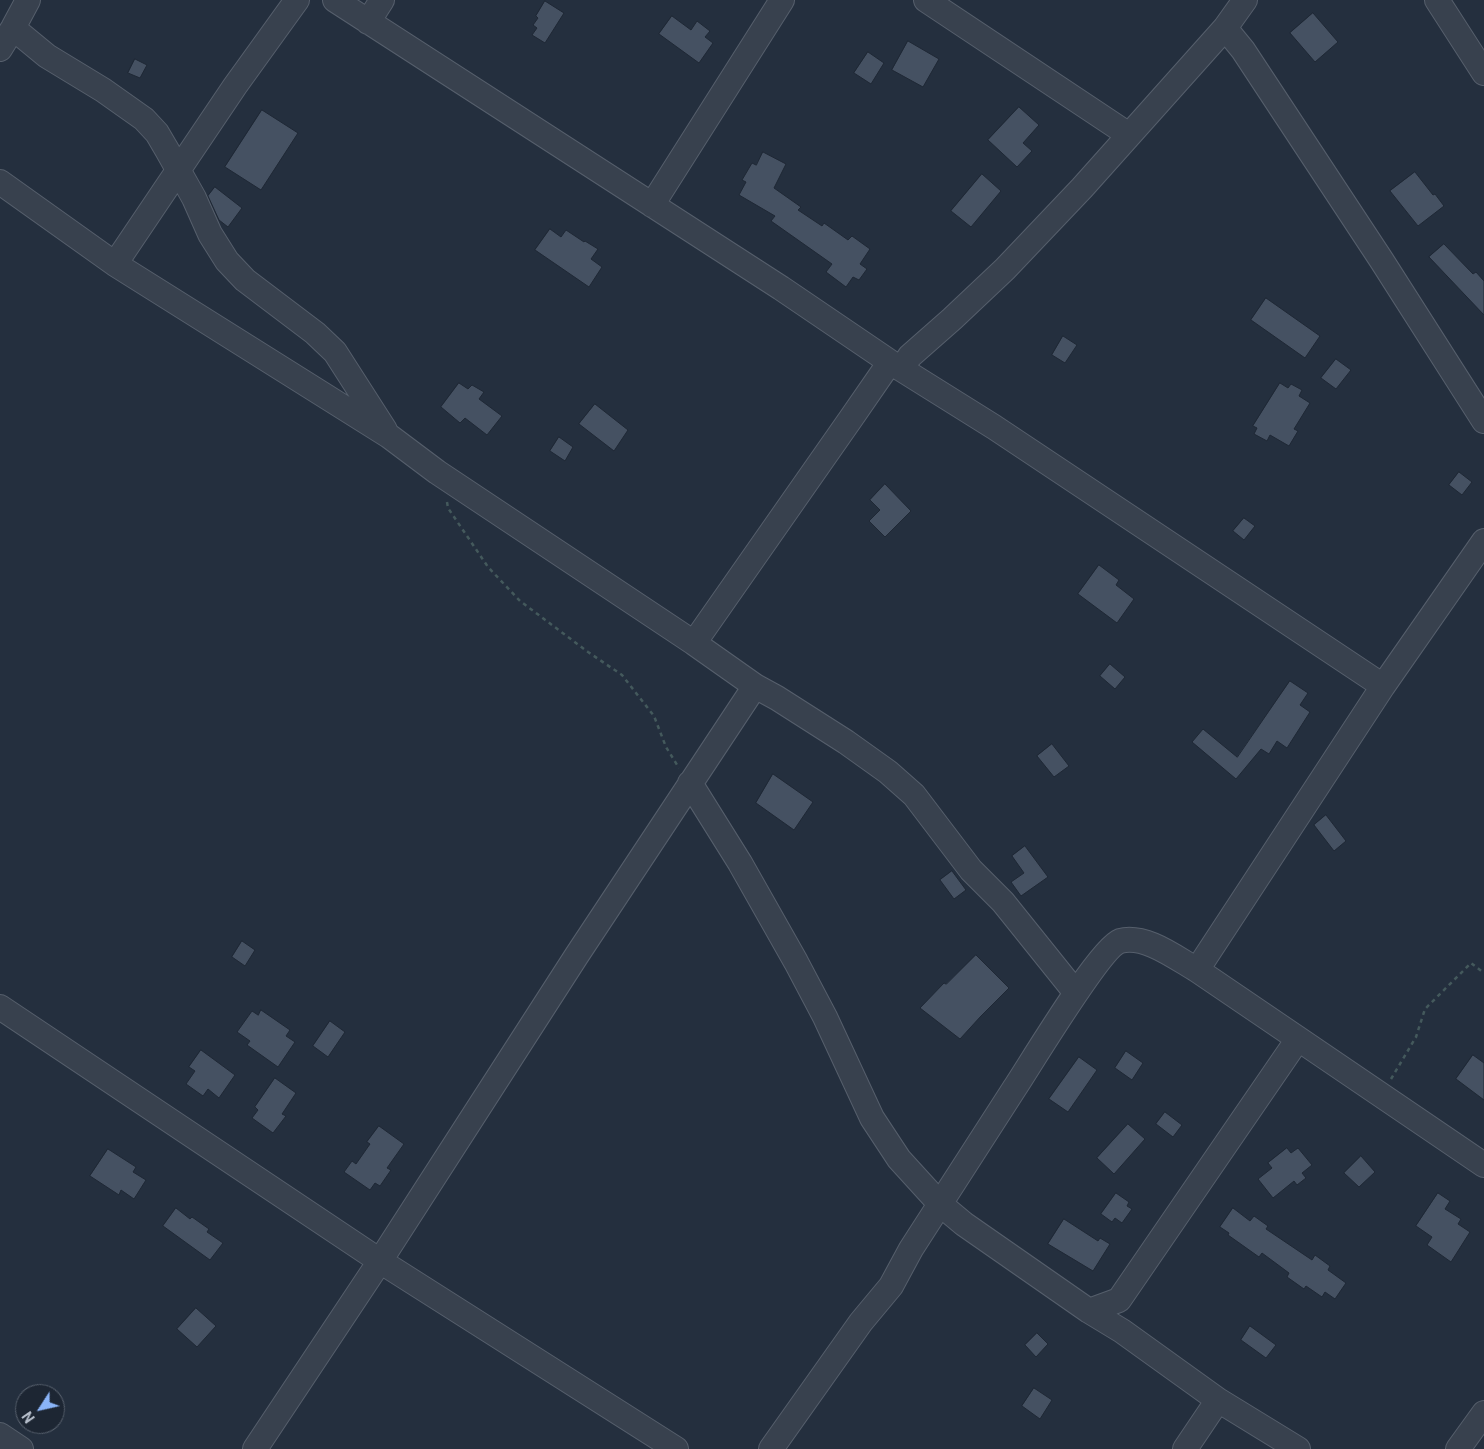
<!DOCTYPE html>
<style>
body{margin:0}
#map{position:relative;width:1484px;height:1449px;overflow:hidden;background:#242f3e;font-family:Roboto,sans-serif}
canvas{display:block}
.north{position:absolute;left:15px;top:1384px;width:50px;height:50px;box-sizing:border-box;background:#1d2633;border:1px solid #59626f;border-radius:50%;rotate:235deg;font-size:14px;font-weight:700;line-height:20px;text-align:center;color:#b4bcc9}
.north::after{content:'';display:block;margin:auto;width:18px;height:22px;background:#8ab4f8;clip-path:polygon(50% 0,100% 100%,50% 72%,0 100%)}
</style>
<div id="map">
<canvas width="1484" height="1449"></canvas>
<div class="north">N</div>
</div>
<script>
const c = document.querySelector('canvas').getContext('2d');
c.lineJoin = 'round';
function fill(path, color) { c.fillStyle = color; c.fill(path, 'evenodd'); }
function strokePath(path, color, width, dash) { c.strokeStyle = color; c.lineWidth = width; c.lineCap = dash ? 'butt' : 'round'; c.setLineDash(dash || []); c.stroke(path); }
const building = new Path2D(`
 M545,1L564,13L545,43L532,35L537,28L533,25L538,18L536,16Z
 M1313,13L1338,42L1315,62L1290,33Z
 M672,16L691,30L697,21L710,31L705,37L713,43L699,63L659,34Z
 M908,41L939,59L923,87L892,70Z
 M868,52L884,63L871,84L854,73Z
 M135,59L147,65L140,78L128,73Z
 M1019,107L1039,125L1023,143L1032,151L1017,167L988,140Z
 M262,110L298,133L261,190L225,167Z
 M763,152L786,164L774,188L801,207L798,210L822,226L824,223L848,240L852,236L870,249L860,264L867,269L859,280L853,277L846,287L826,272L832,264L771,221L775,216L739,195L746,182L742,180L752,163L756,165Z
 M1415,172L1433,195L1435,194L1444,206L1418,226L1390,191Z
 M982,174L1001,191L971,227L951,211Z
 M215,187L242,208L228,227L219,220L208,196Z
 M550,229L561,237L566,230L584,242L585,241L598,249L591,259L602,267L589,287L535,250Z
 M1444,244L1473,274L1476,272L1484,281V315L1429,257Z
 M1266,298L1320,336L1305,358L1251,320Z
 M1063,336L1077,345L1065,363L1052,355Z
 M1336,359L1351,370L1336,389L1321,378Z
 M459,383L468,389L472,385L484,392L479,399L502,416L487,435L465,418L460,423L441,407Z
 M1280,383L1288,388L1291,384L1302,390L1299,396L1310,403L1294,429L1298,431L1289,446L1270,435L1267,441L1254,434L1257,428L1253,426Z
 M595,404L628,430L614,451L579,424Z
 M559,437L573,447L565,461L550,451Z
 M1459,472L1472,482L1462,495L1449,485Z
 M885,484L911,511L885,537L869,521L880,510L870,500Z
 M1244,518L1255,526L1244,540L1233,531Z
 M1099,565L1119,580L1116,585L1134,599L1117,623L1078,594Z
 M1110,664L1125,677L1115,689L1100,676Z
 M1290,681L1308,693L1300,705L1310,712L1287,748L1277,741L1269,754L1261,749L1236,779L1192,742L1203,729L1237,757Z
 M1052,744L1069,766L1054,777L1037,756Z
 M773,774L813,802L794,830L756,803Z
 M1326,815L1346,841L1334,851L1314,825Z
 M1025,846L1048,877L1021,896L1011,882L1024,873L1012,856Z
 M952,871L966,890L954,899L940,880Z
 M242,941L255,950L245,966L232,957Z
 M976,955L1009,988L981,1016L960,1039L920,1008L944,983L946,984Z
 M261,1010L290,1030L286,1036L295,1042L278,1067L247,1045L250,1041L237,1032L252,1011L258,1015Z
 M330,1021L345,1032L328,1057L313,1046Z
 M201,1050L235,1075L219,1098L208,1089L203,1096L186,1084L195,1071L189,1067Z
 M1126,1051L1143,1063L1132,1080L1115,1068Z
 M1473,1055L1484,1063V1100L1456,1079Z
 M1079,1057L1097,1070L1068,1112L1049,1099Z
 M275,1078L296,1093L282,1114L286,1116L273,1133L252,1118L258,1110L255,1107Z
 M1165,1112L1182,1125L1173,1137L1156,1124Z
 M1128,1124L1145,1139L1114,1174L1097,1158Z
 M379,1126L404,1144L387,1168L391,1170L380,1186L375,1183L370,1190L344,1172L352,1161L356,1164L370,1144L367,1142Z
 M1287,1148L1291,1153L1298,1148L1312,1165L1302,1173L1306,1178L1297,1185L1294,1181L1273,1198L1258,1179L1272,1168L1268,1163Z
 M108,1149L136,1167L133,1172L146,1180L134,1199L121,1190L119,1195L90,1176Z
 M1361,1156L1375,1172L1359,1187L1344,1173Z
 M1116,1193L1129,1202L1127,1206L1132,1209L1122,1223L1115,1218L1112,1222L1101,1214Z
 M1438,1193L1450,1201L1445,1209L1461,1219L1458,1224L1470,1232L1451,1262L1427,1245L1432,1237L1416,1226Z
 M176,1208L190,1219L192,1217L209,1229L207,1232L223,1243L210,1260L163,1226Z
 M1233,1208L1250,1221L1254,1216L1268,1226L1266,1229L1312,1260L1315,1255L1330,1266L1328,1270L1346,1283L1335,1299L1325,1292L1322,1297L1306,1286L1304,1289L1287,1277L1289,1273L1262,1253L1259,1257L1228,1235L1229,1233L1220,1227Z
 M1064,1219L1098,1241L1100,1238L1110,1244L1093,1271L1048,1244Z
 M196,1308L216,1326L197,1347L177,1329Z
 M1250,1326L1276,1345L1266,1358L1241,1340Z
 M1037,1333L1048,1344L1036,1357L1025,1345Z
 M1034,1388L1052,1400L1040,1419L1022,1406Z`);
fill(building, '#455162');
strokePath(building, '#1f2835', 1);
const minor = new Path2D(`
 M335,0L781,288L890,362L994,427L1383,686L1197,970
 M926,0L1129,135
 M1437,0L1484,73
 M368,22L382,0
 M13,28L47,56L103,90L144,119L157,133L167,150L194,198L210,234L227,261L245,280L315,333L335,352L385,430
 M1225,28L1243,50L1382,261L1484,421
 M0,49L13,28L28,0
 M0,182L115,264L389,436L437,472L694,643L755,686L577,955L380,1261L255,1449
 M652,205L782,0
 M115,264L235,86L297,0
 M901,369L910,356L952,319L1005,269L1082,188L1225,28L1245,0
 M694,643L852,417L890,362
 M755,686L777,698L846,742L888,772L914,795L971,870L1003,902L1076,993
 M1383,686L1484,541
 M690,783L740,863L796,962L825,1017L872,1118L899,1159L940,1204L964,1224L1089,1311L1122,1331L1218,1400L1298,1449
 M0,1007L380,1261L676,1449
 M1089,1311L1119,1300L1298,1039
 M0,1435L21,1449
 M771,1449L861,1322L891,1286L911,1249C946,1195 980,1142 1014,1089C1030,1065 1100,948 1120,941C1145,934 1176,958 1197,970L1484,1165
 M1185,1449L1218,1400
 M1458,1449L1484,1413`);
strokePath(minor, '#565f6c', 26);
strokePath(new Path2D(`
 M447,502L448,508L488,567L520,601L588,652L622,675L654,716L666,747L679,768
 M1391,1079L1416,1037L1425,1009L1471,963L1484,973`), '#44595c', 2.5, [4, 4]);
strokePath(minor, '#38414e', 24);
</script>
